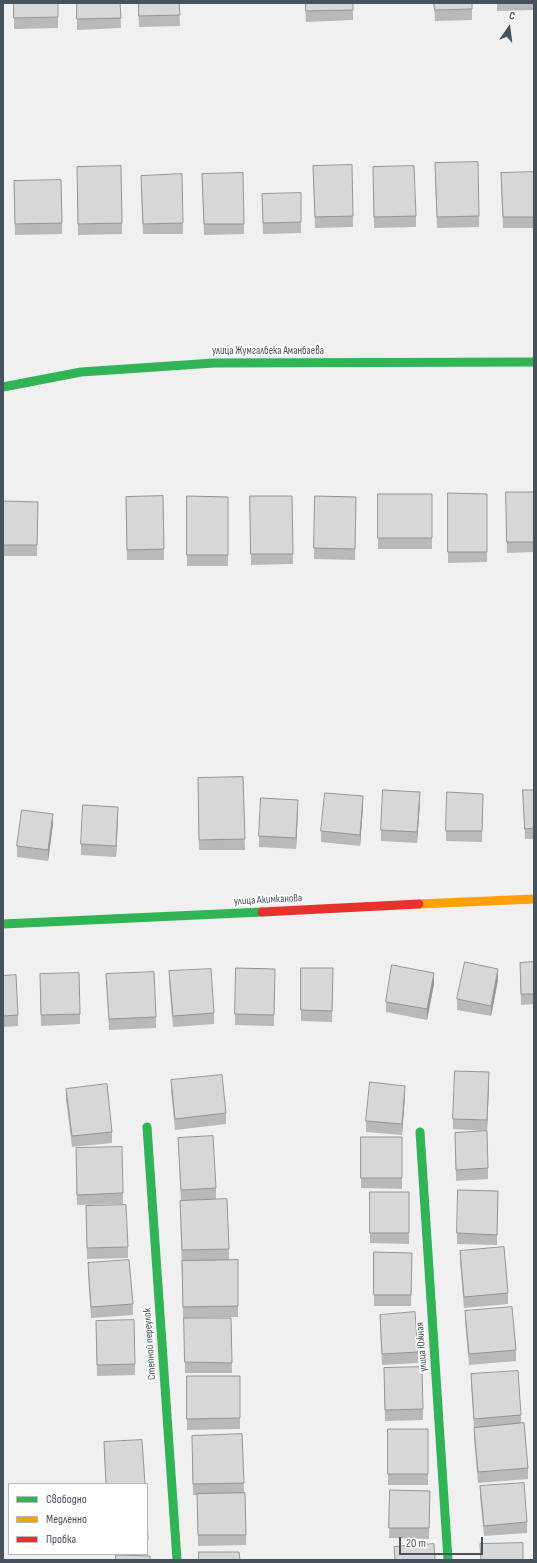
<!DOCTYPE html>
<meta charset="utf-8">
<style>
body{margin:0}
#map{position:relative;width:537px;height:1563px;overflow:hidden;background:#f0f0f0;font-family:"Sofia Sans Condensed",sans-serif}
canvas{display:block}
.frame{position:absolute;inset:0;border:4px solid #47535c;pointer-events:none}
.legend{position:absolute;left:8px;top:1483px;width:140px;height:72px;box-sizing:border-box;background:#fff;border:1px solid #b5babe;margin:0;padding:5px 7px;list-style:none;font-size:12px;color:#47535c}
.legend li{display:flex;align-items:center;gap:8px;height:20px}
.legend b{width:20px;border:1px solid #b5babe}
.north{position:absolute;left:489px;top:8px;width:40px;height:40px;-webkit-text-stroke:3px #fff;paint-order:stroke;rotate:14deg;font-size:11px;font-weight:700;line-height:16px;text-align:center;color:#47535c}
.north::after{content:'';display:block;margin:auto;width:14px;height:18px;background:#47535c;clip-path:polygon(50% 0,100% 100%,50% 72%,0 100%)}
.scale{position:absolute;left:399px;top:1537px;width:84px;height:18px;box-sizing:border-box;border:2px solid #47535c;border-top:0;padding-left:5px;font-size:12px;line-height:14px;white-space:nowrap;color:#47535c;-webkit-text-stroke:3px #fff;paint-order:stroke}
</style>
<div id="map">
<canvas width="537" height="1563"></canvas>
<div class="frame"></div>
<ul class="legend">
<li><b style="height:5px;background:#30b455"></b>Свободно</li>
<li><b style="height:5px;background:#ff9f0a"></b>Медленно</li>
<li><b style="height:5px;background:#e5322d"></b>Пробка</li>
</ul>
<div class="north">С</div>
<div class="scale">20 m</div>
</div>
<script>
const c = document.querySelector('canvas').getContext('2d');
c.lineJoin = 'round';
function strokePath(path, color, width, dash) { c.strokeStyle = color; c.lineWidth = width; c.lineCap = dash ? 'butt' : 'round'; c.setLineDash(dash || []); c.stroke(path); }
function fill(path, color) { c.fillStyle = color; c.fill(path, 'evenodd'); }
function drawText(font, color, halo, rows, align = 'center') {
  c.font = font + ' "Sofia Sans Condensed",sans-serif'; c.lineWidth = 3.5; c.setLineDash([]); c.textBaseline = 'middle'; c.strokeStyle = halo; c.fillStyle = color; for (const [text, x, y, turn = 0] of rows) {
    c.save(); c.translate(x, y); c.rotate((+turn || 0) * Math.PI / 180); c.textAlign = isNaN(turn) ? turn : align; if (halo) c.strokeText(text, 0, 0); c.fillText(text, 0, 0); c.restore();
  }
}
strokePath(new Path2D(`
 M3,387L81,372L214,363L534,362
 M3,924L262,912
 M147,1127L177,1560
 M420,1132L448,1560`), '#30b455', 9);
strokePath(new Path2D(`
 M419,904L534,899`), '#ff9f0a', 9);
strokePath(new Path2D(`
 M262,912L419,904`), '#e5322d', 9);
fill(new Path2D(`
 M14,3H58V28L14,29Z
 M77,3H120L121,28L77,30Z
 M138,3H179L180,26L139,27Z
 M305,3H353V20L306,22Z
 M434,3H472V20L435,21Z
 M497,3H534V10L497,11Z
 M313,166L353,216V227L315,228Z
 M373,167L416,216V227L374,228Z
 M534,172V228H503L501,183Z
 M202,174L244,224V234L204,235Z
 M435,174L479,216V227L437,228Z
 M77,178L122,223V234L78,235Z
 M141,187L183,223V234H143Z
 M14,192L62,223V234L15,235Z
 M262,194L301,222V233L263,234Z
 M506,492H534V552L507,553Z
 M448,493L487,494V562L448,563Z
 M378,494H432V549H378Z
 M163,496L164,560H127L126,497Z
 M187,496L228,497V566H187Z
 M250,496H292L293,564L251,565Z
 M315,496L356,497L355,560L314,559Z
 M3,501L38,502L37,556H3Z
 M243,777L245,850H199L198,778Z
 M523,790H534V839H525Z
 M483,794L482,842L446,841V831Z
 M420,803L417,843L381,841V830Z
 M363,807L360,846L321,842V831Z
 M298,811L296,849L259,847V836Z
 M118,818L116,857L81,855V844Z
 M53,824L48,861L17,857V846Z
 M534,962V1004L521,1005L520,963Z
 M236,968L275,969L274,1026L235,1025Z
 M301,968L333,979L332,1022L301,1021Z
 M169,971L214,1013V1024L173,1027L169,982Z
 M40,974L80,1014V1024L41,1026Z
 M106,974L156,1017V1028L109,1030Z
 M3,976L18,1015V1026L3,1027Z
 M498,980L491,1016L457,1010V999Z
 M434,984L427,1020L386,1012V1002Z
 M171,1080L226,1113V1124L175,1130L171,1091Z
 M489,1083L487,1131L453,1129V1119Z
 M66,1089L112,1132V1143L72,1147L66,1100Z
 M405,1096L402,1135L366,1132V1121Z
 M455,1133L488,1168V1179L456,1181Z
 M361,1137H402V1189L361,1188Z
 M178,1138L216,1188V1199L181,1201Z
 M76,1159L123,1193V1204L77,1205Z
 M498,1191L497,1245L457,1244V1233Z
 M370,1192H409V1244L370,1243Z
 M180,1201L229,1249V1260H238V1317L183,1318Z
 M86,1206L128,1247V1258L87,1259Z
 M460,1251L508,1293V1304L464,1308L460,1262Z
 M374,1252L412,1253L411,1306H374Z
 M88,1263L133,1304V1315L91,1318L88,1274Z
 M465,1311L516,1350V1361L469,1365L465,1322Z
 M380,1315L418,1352V1363L382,1365L380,1325Z
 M184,1318H231L232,1373H185Z
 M96,1321L135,1364V1375L97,1376Z
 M384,1368L423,1409V1420L385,1421Z
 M471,1374L521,1415V1423L528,1468V1479L478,1483L474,1439V1428L471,1385Z
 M187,1376H240V1429L187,1430Z
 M388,1429H428V1485H388Z
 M242,1434L244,1493L246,1535V1545L198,1546L197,1495H193L192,1446Z
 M104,1442L145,1484H106L104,1453Z
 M480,1486L527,1522V1533L484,1536L480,1497Z
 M390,1490L430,1491L429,1539L389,1538Z
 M147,1515L148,1540V1551H147Z`), '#b8b9ba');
fill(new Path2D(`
 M420,792V803L417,843V832Z
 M363,796V807L360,846V835Z
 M298,800V811L296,849V838Z
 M118,807V818L116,857V846Z
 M53,814V824L48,861V850Z
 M498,969V980L491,1016V1006Z
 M434,973V984L427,1020V1009Z
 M489,1072V1083L487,1131V1120Z
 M405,1086V1096L402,1135V1124Z`), '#969697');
const building = new Path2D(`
 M14,3H58V17L14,18Z
 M77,3H120L121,18L77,19Z
 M139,3H179L180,15L139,16Z
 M306,3H353V10L306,11Z
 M434,3H472V9L435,10Z
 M478,162L479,216L437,217L435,163Z
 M352,165L353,216L315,217L313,166Z
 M121,166L122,223L78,224L77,167Z
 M414,166L416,216L374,217L373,167Z
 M534,172V217H503L501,173Z
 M243,173L244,224H204L202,174Z
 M182,174L183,223L143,224L141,176Z
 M61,180L62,223L15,224L14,181Z
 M301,193V222L263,223L262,194Z
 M506,492H534V542H507Z
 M448,493L487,494V552H448Z
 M378,494H432V538H378Z
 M163,496L164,549L127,550L126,497Z
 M187,496L228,497V555H187Z
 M250,496H292L293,554H251Z
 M315,496L356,497L355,549L314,548Z
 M3,501L38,502L37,545H3Z
 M243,777L245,839L199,840L198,778Z
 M383,790L420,792L417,832L381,830Z
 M523,790H534V828L525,829Z
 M447,792L483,794L482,831H446Z
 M325,793L363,796L360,835L321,831Z
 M261,798L298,800L296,838L259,836Z
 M83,805L118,807L116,846L81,844Z
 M22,810L53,814L48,850L17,846Z
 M465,962L498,969L491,1006L457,999Z
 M534,962V994H521L520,963Z
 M392,965L434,973L427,1009L386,1002Z
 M236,968L275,969L274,1015L235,1014Z
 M301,968H333L332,1011L301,1010Z
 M211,969L214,1013L173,1016L169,971Z
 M154,972L156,1017L109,1019L106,974Z
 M79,973L80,1014L41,1015L40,974Z
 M16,975L18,1015L3,1016V976Z
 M455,1071L489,1072L487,1120L453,1119Z
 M222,1075L226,1113L175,1119L171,1080Z
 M370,1082L405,1086L402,1124L366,1121Z
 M107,1084L112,1132L72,1136L66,1089Z
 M487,1131L488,1168L456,1170L455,1133Z
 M213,1136L216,1188L181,1190L178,1138Z
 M361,1137H402V1178H361Z
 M122,1147L123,1193L77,1195L76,1148Z
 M458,1190L498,1191L497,1235L457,1233Z
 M370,1192H409V1233H370Z
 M227,1199L229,1249L182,1250L180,1201Z
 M126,1205L128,1247L87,1248L86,1206Z
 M504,1247L508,1293L464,1297L460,1251Z
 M374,1252L412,1253L411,1295H374Z
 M129,1260L133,1304L91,1307L88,1263Z
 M238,1260V1306L183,1307L182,1261Z
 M512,1307L516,1350L469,1354L465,1311Z
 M415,1312L418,1352L382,1354L380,1315Z
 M184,1318H231L232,1363L185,1362Z
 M134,1320L135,1364L97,1365L96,1321Z
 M422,1367L423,1409L385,1410L384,1368Z
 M518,1371L521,1415L474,1419L471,1374Z
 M187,1376H240V1418L187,1419Z
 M524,1423L528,1468L478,1472L474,1428Z
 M388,1429H428V1474H388Z
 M242,1434L244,1483L193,1484L192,1436Z
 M142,1440L145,1484H106L104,1442Z
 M524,1483L527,1522L484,1526L480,1486Z
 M390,1490L430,1491L429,1528H389Z
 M245,1493L246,1535H198L197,1494Z
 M147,1515L148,1540H147Z
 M523,1543V1560H481L480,1544Z
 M434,1544L435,1560H395L394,1547Z
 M199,1552H239L240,1560H199Z
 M116,1555L150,1556V1560H116Z`);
fill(building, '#d6d7d8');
strokePath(building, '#969697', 1);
drawText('11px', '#47535c', '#fff', [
 ["улица Жумгалбека Аманбаева",268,351],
 ["улица Акимканова",268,900,-3],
 ["Степной переулок",150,1344,-94],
 ["улица Южная",422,1347,-94]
]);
</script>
